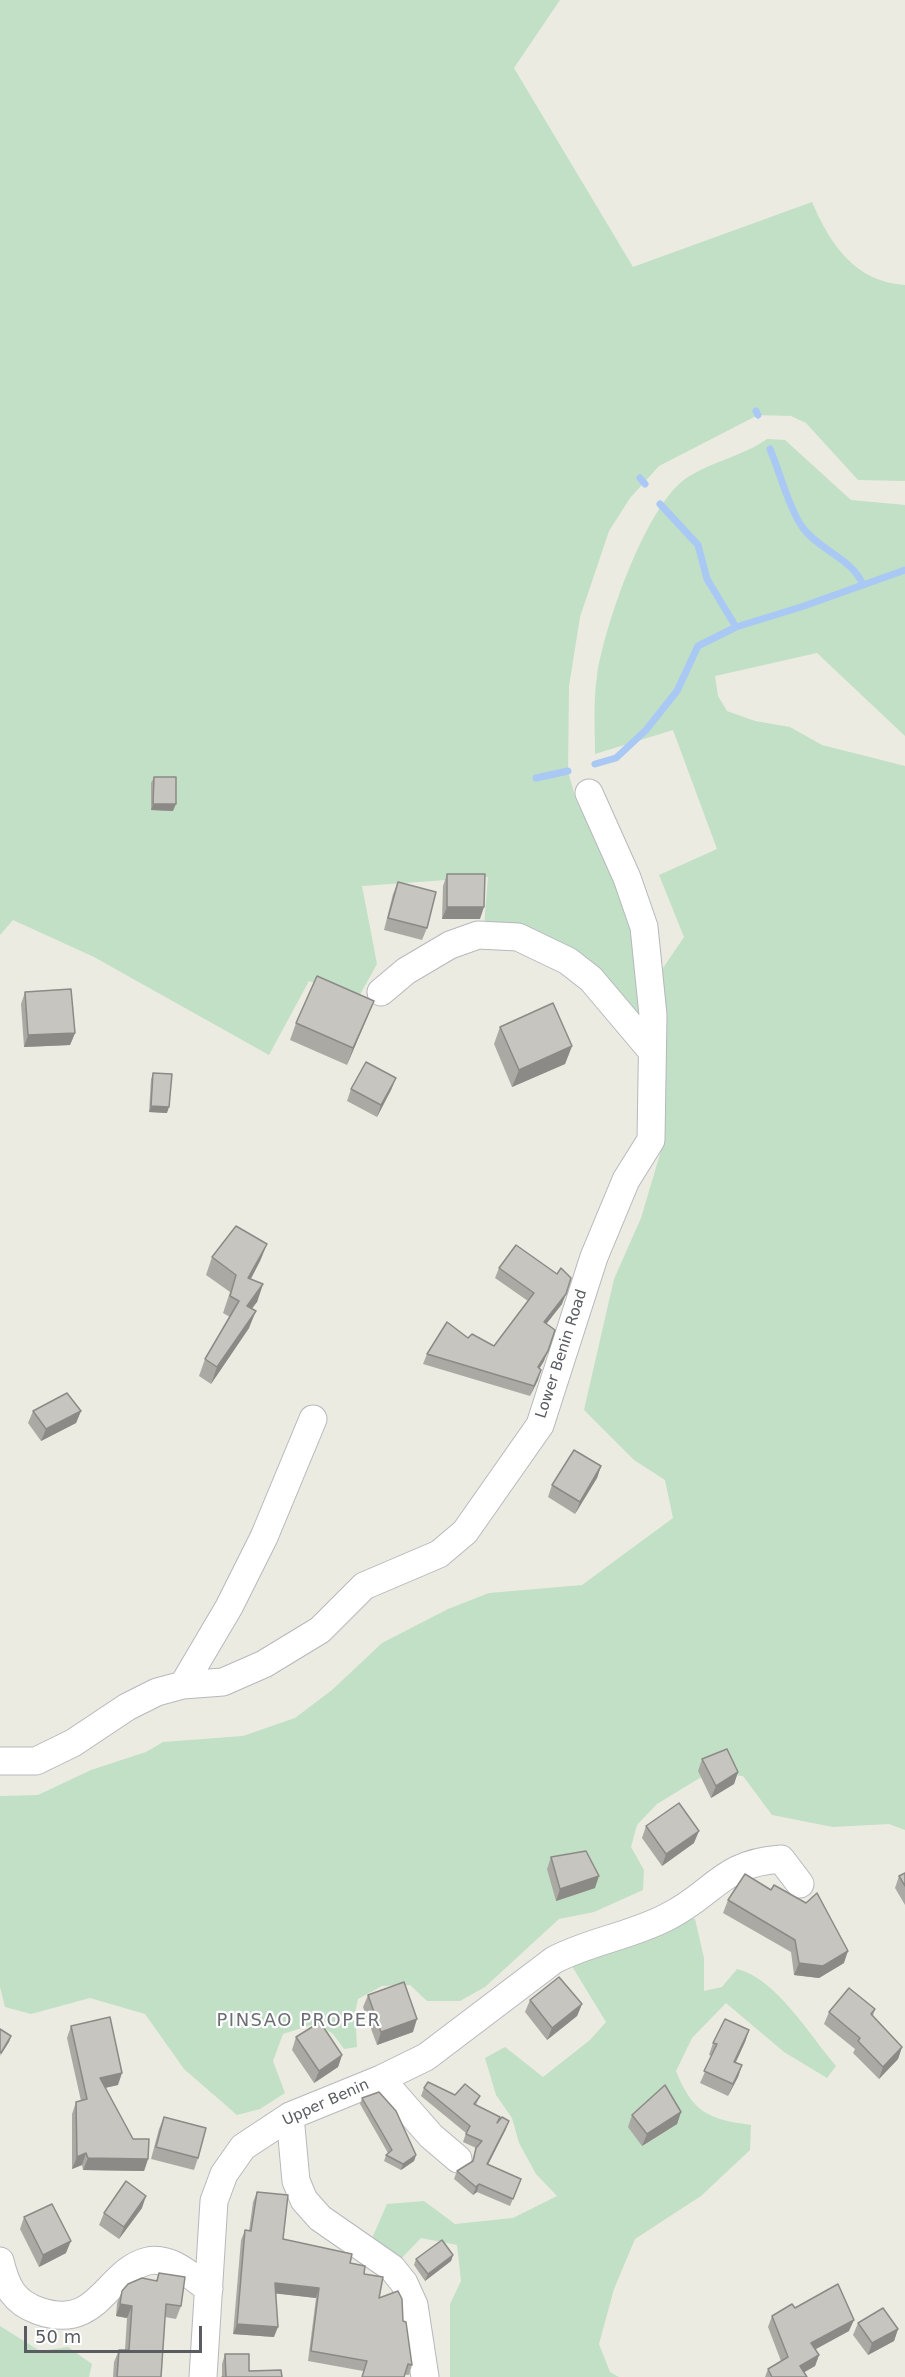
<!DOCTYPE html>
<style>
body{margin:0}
#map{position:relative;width:905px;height:2377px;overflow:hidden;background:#ebebe2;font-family:"DejaVu Sans",sans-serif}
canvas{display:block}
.scale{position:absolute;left:24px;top:2326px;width:178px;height:27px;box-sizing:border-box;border:3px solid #5a5c61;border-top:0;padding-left:8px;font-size:18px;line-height:21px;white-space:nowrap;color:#5a5c61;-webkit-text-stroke:4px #fff;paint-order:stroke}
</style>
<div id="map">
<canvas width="905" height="2377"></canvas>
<div class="scale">50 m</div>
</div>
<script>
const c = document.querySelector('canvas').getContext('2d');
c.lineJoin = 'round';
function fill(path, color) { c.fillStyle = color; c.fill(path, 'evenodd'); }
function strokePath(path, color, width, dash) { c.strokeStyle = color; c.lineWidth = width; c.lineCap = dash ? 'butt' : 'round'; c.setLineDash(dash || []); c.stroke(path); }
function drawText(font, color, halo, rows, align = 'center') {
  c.font = font + ' "DejaVu Sans",sans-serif'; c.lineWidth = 4.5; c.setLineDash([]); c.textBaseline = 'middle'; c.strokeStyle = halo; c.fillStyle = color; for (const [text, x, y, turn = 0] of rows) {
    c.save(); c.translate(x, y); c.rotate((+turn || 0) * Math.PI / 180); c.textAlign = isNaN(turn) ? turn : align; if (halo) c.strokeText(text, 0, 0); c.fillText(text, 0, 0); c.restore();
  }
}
fill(new Path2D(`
 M0,0H560L514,68L633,267L812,202C830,244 855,282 905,285V481L858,480L806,423L791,416L758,415L659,466L630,498L609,531L580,617L569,686L568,771L576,800L633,916L640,981L638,1020L620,1000L484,926L488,877L362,886L377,964L357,1000L309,981L269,1055L94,957L13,920L0,935Z
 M767,439L785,440L851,500L905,505V736L817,653L715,676L718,696L727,711L755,721L790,727L822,745L905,766V1830L889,1824L833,1827L772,1815L743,1776L708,1773L657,1804L637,1825L631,1847L644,1870L643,1890L594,1912L559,1919L485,1987L460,2001H427L410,1985L382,1986L358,1999L355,2013L357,2047L344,2049L333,2034L317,2023L283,2034L273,2061L285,2093L260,2109L237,2115L184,2069L145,2014L90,1998L31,2014L5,2007L0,1987V1796L38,1795L91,1770L146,1752L163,1742L243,1736L295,1718L332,1690L382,1643L448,1609L489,1593L582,1585L673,1518L665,1480L634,1460L584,1410L614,1279L641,1218L663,1144L659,974L684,937L659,875L717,849L673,730L595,754C595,729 593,701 597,676C604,627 645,508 685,479C710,462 741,457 767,439Z
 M680,1916L695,1919L704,1958V1991L722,1987L737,1969C776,1978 810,2036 836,2066L827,2078L784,2052L726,2003L692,2038L676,2071C693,2113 708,2119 751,2125L750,2150L701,2196L635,2239L614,2289L599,2344L610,2372L619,2377H450V2304L461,2281L457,2245L421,2238L398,2262L382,2257L373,2236L387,2204L424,2201L455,2224L513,2218L557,2196L536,2174L519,2143L512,2118L496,2095L485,2058L505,2047L543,2077L590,2040L606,2022L570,1963Z
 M0,2326L40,2351L68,2347L92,2364L89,2377H0Z`), '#c1e0c6');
strokePath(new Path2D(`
 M756,411L758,415
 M770,449C779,470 790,511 803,528C820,551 852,558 863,585
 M640,478L645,484
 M660,504L698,545L707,579L736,627
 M595,764L616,758L646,730L677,691L698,646L736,627L801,607L905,570
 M536,778L568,771`), '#a9c9f4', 7);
const street = new Path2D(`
 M381,992L406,971L450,945L478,935L518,937L568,961L591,979L651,1050
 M183,1685L229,1607L264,1537L313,1419
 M0,1761H36L73,1743L127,1707L157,1692L183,1685L223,1682L264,1664L320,1630L364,1586L439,1554L465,1532L540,1425L594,1257L626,1180L651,1140L653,1015L644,927L627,878L589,793
 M381,2079L431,2136L458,2159
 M290,2116L296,2181L304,2200L320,2218L392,2268L404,2283L414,2305L425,2377
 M0,2261C6,2286 13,2302 39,2311C99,2332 106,2271 148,2261C171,2256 192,2277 209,2289
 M203,2377L214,2201L224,2174L243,2147L290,2116L381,2079L426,2057L554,1960C590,1941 631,1936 667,1917C714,1894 721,1863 781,1859L800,1884`);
strokePath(street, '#b7b8bd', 29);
strokePath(street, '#fff', 27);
fill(new Path2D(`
 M154,777L173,811L151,810V783Z
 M447,874L480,919H442L443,886Z
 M398,882L427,928L422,940L384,930L393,894Z
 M25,992L75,1033L70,1045L24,1047L21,1004Z
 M374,1001L367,1018L347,1065L290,1040L296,1023Z
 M500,1027L572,1046L565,1064L512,1087L494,1044Z
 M153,1073L167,1113L149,1112L151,1079Z
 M396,1078L391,1090L377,1117L347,1101L351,1089Z
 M267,1244L260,1261L251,1279L263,1284L257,1302L252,1308L249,1328L211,1384L199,1376L205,1359L230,1317L223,1313L230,1292L206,1275L212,1257Z
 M499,1268L562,1304L546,1324L544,1361L539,1369L538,1380L530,1396L423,1364L427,1354L494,1346L528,1301L495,1278Z
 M33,1411H81L76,1423L41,1441L28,1423Z
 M601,1466L597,1478L575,1514L548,1497L552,1485Z
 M702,1759L738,1772L734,1784L711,1798L698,1771Z
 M646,1826L694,1843L662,1866L642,1838Z
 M551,1857L595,1888L556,1901L547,1869Z
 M905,1873V1905L895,1888L899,1876Z
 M728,1900L844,1963L819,1978L794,1975L791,1952L723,1913Z
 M368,1995L413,2032L377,2045L363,2007Z
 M530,2000L582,2004L577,2016L547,2040L525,2012Z
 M875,2009L873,2016L902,2047L898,2059L879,2079L853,2053L855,2049L824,2024L829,2012Z
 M71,2026L118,2085L105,2088L133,2139L148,2159L144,2171L83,2170L82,2165L72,2169V2114L76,2102L81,2101L67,2038Z
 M749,2030L745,2042L736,2062L742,2065L738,2077L728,2096L700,2083L712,2056L709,2055L713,2043Z
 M296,2037L342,2055L338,2067L314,2083L292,2050Z
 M424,2088L455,2095L480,2096L476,2105L499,2121L506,2129L488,2165L521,2179L510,2206L477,2192L473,2195L454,2179L457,2171L472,2162L476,2148L463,2142L466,2133L421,2096Z
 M362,2098L416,2155L414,2161L401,2170L384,2161L386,2155L388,2153L360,2104Z
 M681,2112L677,2124L642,2146L628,2127L632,2115Z
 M164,2117L198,2158L194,2170L151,2159L159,2129Z
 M257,2192L283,2239L350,2263L364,2274L379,2298L403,2321L412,2365L409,2375L363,2371L308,2361L316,2298L275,2293L274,2337L233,2334L241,2240L245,2230L249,2231L253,2202Z
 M142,2208L119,2239L99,2225L104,2213Z
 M24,2217L66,2253L39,2267L20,2229Z
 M453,2255L451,2261L425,2281L414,2265L416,2259Z
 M159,2273L181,2306L176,2319L165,2317L161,2377H113L114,2362L119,2350H125L127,2318L116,2316L117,2303L122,2291L156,2281Z
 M795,2308L849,2331L815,2349L819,2355L815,2366L804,2372L807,2377H765L768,2369L781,2361L768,2327L772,2316Z
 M858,2323L898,2329L894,2341L868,2355L853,2335Z
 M225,2354L249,2371L222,2377V2364Z`), '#aba9a4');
fill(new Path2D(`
 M153,804H176L173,811L151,810Z
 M447,907H484L480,919H442Z
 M374,1001L367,1018L347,1065L353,1048Z
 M75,1033L70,1045L24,1047L28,1035Z
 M572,1046L565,1064L512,1087L519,1070Z
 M396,1078L391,1090L377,1117L381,1105Z
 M151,1106L169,1107L167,1113L149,1112Z
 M267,1244L260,1261L242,1295L248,1278Z
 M263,1284L257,1302L241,1323L247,1306Z
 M566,1294L562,1304L540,1332L544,1322Z
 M256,1311L249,1328L211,1384L217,1367Z
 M548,1351L544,1361L534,1377L538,1367Z
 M541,1370L538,1380L530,1396L534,1386Z
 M81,1411L76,1423L41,1441L46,1429Z
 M601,1466L597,1478L575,1514L580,1502Z
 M738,1772L734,1784L711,1798L716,1786Z
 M699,1831L694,1843L662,1866L666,1854Z
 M599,1876L595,1888L556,1901L560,1889Z
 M848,1951L844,1963L819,1978L794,1975L799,1963Z
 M582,2004L577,2016L547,2040L552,2028Z
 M417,2019L413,2032L377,2045L381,2032Z
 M749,2030L745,2042L730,2074L734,2062Z
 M11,2036L9,2042L0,2056L1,2053Z
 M902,2047L898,2059L879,2079L883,2067Z
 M342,2055L338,2067L314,2083L319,2071Z
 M742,2065L738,2077L728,2096L733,2084Z
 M122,2073L118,2085L95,2090L100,2078Z
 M681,2112L677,2124L642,2146L647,2134Z
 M509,2121L506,2129L484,2172L487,2164Z
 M86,2153L82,2165L72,2169L77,2157Z
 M416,2155L414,2161L401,2170L403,2164Z
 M88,2158L148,2159L144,2171L83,2170Z
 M479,2184L477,2192L473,2195L476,2187Z
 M146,2196L142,2208L119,2239L124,2227Z
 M71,2241L66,2253L39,2267L43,2255Z
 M453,2255L451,2261L425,2281L428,2274Z
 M275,2283L319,2288L316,2298L271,2293Z
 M120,2304L132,2306L127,2318L116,2316Z
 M854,2320L849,2331L807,2354L811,2343Z
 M237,2324L278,2327L274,2337L233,2334Z
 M898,2329L894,2341L868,2355L872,2343Z
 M819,2355L815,2366L796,2377L800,2366Z`), '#8b8a86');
const building = new Path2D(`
 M154,777H176V804H153Z
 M447,874H485L484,907H447Z
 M398,882L436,892L427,928L388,918Z
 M317,976L374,1001L353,1048L296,1023Z
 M71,989L75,1033L28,1035L25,992Z
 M553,1003L572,1046L519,1070L500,1027Z
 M366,1062L396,1078L381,1105L351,1089Z
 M153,1073L172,1074L169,1107L151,1106Z
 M236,1226L267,1244L248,1278L263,1284L247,1306L256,1311L217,1367L205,1359L239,1301L230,1296L236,1275L212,1257Z
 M516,1245L557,1274L561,1268L571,1278L566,1294L544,1322L555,1330L548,1351L538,1367L541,1370L534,1386L427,1354L447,1322L468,1338L472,1334L494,1346L534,1293L499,1268Z
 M67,1393L81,1411L46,1429L33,1411Z
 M574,1450L601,1466L580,1502L552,1485Z
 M727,1749L738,1772L716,1786L702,1759Z
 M679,1803L699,1831L666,1854L646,1826Z
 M586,1851L599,1876L560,1889L551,1857Z
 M905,1873V1886L899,1876Z
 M745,1874L771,1890L774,1885L806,1903L817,1893L848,1951L823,1966L799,1963L795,1940L728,1900Z
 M559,1977L582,2004L552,2028L530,2000Z
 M404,1982L417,2019L381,2032L368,1995Z
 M849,1988L875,2009L871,2014L902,2047L883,2067L858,2041L860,2038L829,2012Z
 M110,2017L122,2073L100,2078L133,2139H149L148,2159L88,2158L86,2153L77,2157L76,2102L87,2099L71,2026Z
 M725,2019L749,2030L734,2062L742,2065L733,2084L704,2071L717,2044L713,2043Z
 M320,2022L342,2055L319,2071L296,2037Z
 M0,2029L11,2036L1,2053L0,2052Z
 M428,2082L455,2095L465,2084L480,2096L474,2104L500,2117L497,2123L502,2117L509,2121L487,2164L521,2179L513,2199L479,2184L476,2187L457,2171L473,2161L476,2148L482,2141L466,2134L470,2126L424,2088Z
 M665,2085L681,2112L647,2134L632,2115Z
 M379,2092L396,2111L416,2155L403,2164L386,2155L392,2150L362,2098Z
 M164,2117L206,2128L198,2158L156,2147Z
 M126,2181L146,2196L124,2227L104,2213Z
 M257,2192L288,2195L283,2239L352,2254L350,2263L365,2266L364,2274L383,2277L379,2298L398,2291L402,2299L403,2321L406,2322L412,2365L408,2364L404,2377H362L367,2361L311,2351L319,2288L275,2283L278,2327L237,2324L245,2230L251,2231Z
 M52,2204L71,2241L43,2255L24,2217Z
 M442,2240L453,2255L428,2274L416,2259Z
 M159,2273L185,2277L181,2306L166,2304L161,2377H117L119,2350H129L132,2306L120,2304L122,2291L128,2284L142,2278L157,2281Z
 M838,2284L854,2320L811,2343L819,2355L800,2366L807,2377H772L768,2369L788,2357L772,2316L792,2304L795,2308Z
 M883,2308L898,2329L872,2343L858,2323Z
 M225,2354H249V2371L281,2370L282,2377H222H226Z`);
fill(building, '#c7c5bf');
strokePath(building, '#8b8a86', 1.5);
drawText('15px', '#5a5c61', '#fff', [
 ["Lower Benin Road",562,1354,-72],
 ["Upper Benin",326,2103,-24]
]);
c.letterSpacing = '1.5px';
drawText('18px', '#6b6e73', '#fff', [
 ["PINSAO PROPER",299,2021]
]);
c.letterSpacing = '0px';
</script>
